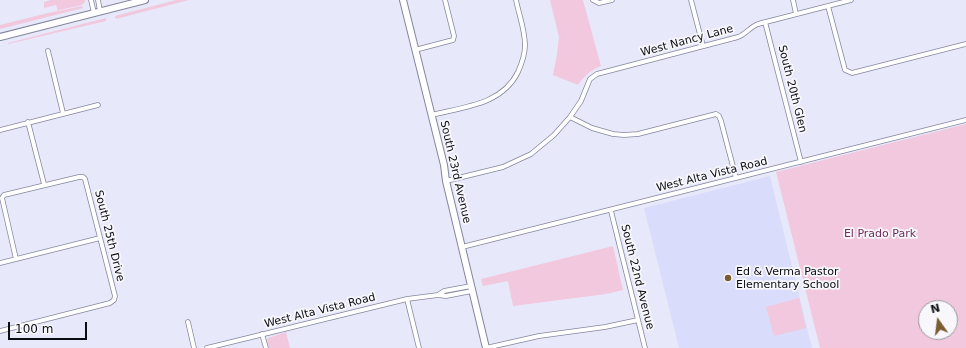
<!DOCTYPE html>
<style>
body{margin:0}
#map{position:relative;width:966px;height:348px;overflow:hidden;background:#e7e9fb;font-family:"DejaVu Sans",sans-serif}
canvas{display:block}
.north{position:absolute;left:918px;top:300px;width:40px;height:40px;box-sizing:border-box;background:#f7f7fc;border:1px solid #99999f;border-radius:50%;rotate:346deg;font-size:11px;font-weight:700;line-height:16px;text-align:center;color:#0c0d14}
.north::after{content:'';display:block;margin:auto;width:14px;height:18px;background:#7a5d30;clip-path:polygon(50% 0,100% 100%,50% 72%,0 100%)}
.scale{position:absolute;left:8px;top:322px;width:79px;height:18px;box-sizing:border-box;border:2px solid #0c0d14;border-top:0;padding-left:5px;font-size:12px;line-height:14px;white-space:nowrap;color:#0c0d14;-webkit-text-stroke:3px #f7f7fc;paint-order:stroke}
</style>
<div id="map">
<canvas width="966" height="348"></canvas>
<div class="north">N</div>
<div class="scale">100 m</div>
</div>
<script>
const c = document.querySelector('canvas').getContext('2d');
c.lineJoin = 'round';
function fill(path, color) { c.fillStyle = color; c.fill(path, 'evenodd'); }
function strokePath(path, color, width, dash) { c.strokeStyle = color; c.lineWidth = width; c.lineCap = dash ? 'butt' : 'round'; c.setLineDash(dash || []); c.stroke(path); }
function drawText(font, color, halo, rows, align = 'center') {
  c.font = font + ' "DejaVu Sans",sans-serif'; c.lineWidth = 3.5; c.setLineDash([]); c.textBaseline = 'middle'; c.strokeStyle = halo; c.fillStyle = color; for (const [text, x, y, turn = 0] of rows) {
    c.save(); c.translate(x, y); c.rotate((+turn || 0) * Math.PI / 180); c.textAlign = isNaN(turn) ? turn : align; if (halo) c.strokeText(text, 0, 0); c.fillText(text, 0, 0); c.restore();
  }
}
fill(new Path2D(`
 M770,176L812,348H679L644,208Z`), '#dadcfb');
fill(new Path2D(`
 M51,0H85V2L82,5L59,10L58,11L56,5L44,8V2Z
 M176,0H189L116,19L115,16Z
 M550,0H583L601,66C591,70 585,75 578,85L553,75L557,54L559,37Z
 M82,6L83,8L0,29V25L48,13Z
 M106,18V21L8,44V43Z
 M966,124V348H820L776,172ZM926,308H950V332H926Z
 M613,246L623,290L606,294L513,306L508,281L483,286L481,279Z
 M799,298L806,328L774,336L766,307Z
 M286,332L290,348H269L267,340L268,338Z`), '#f1c8de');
const street = new Path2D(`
 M91,0L94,13
 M98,0L100,11
 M593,0L599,3L612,0
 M691,0L703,46
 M793,0L796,14
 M828,6L845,70L852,73L966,44
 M765,22L801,162
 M415,50L453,40L454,36L445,0
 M48,51L63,113
 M431,115C463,107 502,105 518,72C522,63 525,54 525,45C525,30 519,15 516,0
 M570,117L592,128L613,134L624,135L638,134L716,114L719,116L721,121L736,178
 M28,122L44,184
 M0,130L98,105
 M446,181L503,167L531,154L554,135L570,117L581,101L590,79L597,74L738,37C746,34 750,27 758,24L851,0
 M611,211L645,348
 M462,247L966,120
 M0,263L100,238
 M438,295L444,291L471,286
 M407,299L419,348
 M188,322L194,348
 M0,331L110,303L114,300L115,296L85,179L83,177H79L4,195L2,198L16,259
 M262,334L266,348
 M207,348L407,299L438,295L446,296L472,291
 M486,348L539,336L605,327L638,320`);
const secondary = new Path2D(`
 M403,0L444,165L446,181L486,348
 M0,37L145,0`);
strokePath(street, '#84869b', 5.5);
strokePath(secondary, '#84869b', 8);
strokePath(street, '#fff', 4);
strokePath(secondary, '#fff', 6);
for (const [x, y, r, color] of [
 [728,278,4,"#7a5d30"]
]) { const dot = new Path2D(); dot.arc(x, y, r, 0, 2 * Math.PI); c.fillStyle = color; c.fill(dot); strokePath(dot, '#f7f7fc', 1.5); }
drawText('11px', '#0c0d14', '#f7f7fc', [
 ["West Nancy Lane",687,41,-15],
 ["South 20th Glen",792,89,76],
 ["South 23rd Avenue",455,172,77],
 ["West Alta Vista Road",712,175,-14],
 ["South 25th Drive",109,236,76],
 ["South 22nd Avenue",637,277,76],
 ["West Alta Vista Road",320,311,-14]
]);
drawText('11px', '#722c59', '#f7f7fc', [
 ["El Prado Park",880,234]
]);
drawText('11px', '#0c0d14', '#f7f7fc', [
 ["Ed & Verma Pastor",736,272],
 ["Elementary School",736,285]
], 'left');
</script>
